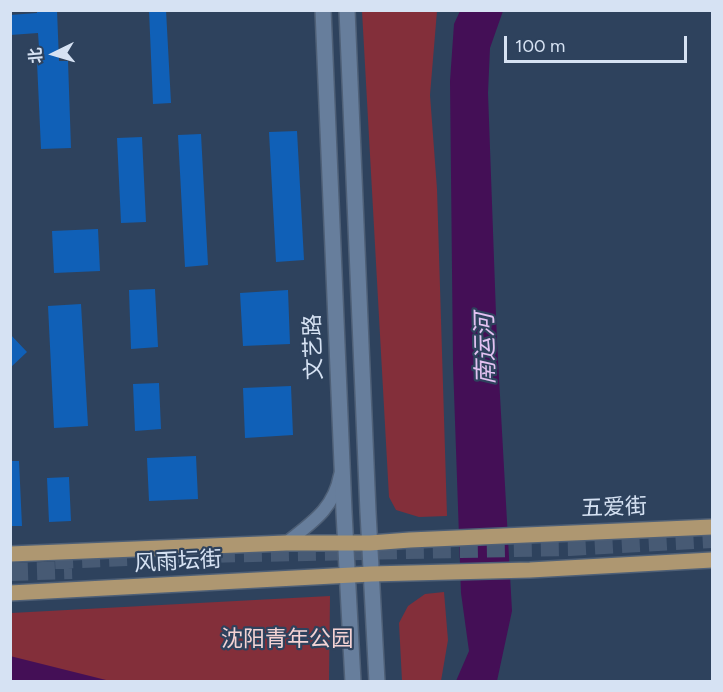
<!DOCTYPE html>
<meta charset="utf-8">
<style>
body{margin:0}
#map{position:relative;width:723px;height:692px;overflow:hidden;background:#2e425d;font-family:Figtree,"Noto Sans SC",sans-serif}
canvas{display:block}
.frame{position:absolute;inset:0;border:12px solid #d6e2f3;pointer-events:none}
.north{position:absolute;left:24px;top:24px;width:60px;height:60px;-webkit-text-stroke:4px #2e425d;paint-order:stroke;rotate:265deg;font-size:16px;font-weight:700;line-height:24px;text-align:center;color:#d6e2f3}
.north::after{content:'';display:block;margin:auto;width:21px;height:27px;background:#d6e2f3;clip-path:polygon(50% 0,100% 100%,50% 72%,0 100%)}
.scale{position:absolute;left:504px;top:36px;width:183px;height:27px;box-sizing:border-box;border:3px solid #d6e2f3;border-top:0;padding-left:8px;font-size:18px;line-height:21px;white-space:nowrap;color:#d6e2f3;-webkit-text-stroke:4px #2e425d;paint-order:stroke}
</style>
<div id="map">
<canvas width="723" height="692"></canvas>
<div class="frame"></div>
<div class="north">北</div>
<div class="scale">100 m</div>
</div>
<script>
const c = document.querySelector('canvas').getContext('2d');
c.lineJoin = 'round';
function fill(path, color) { c.fillStyle = color; c.fill(path, 'evenodd'); }
function strokePath(path, color, width, dash) { c.strokeStyle = color; c.lineWidth = width; c.lineCap = dash ? 'butt' : 'round'; c.setLineDash(dash || []); c.stroke(path); }
function drawText(font, color, halo, rows, align = 'center') {
  c.font = font + ' Figtree,"Noto Sans SC",sans-serif'; c.lineWidth = 4.5; c.setLineDash([]); c.textBaseline = 'middle'; c.strokeStyle = halo; c.fillStyle = color; for (const [text, x, y, turn = 0] of rows) {
    c.save(); c.translate(x, y); c.rotate((+turn || 0) * Math.PI / 180); c.textAlign = isNaN(turn) ? turn : align; if (halo) c.strokeText(text, 0, 0); c.fillText(text, 0, 0); c.restore();
  }
}
fill(new Path2D(`
 M362,11H437L430,95L437,189L447,516L419,517L396,510L389,497Z
 M444,592L448,640L441,681H402L399,623L408,606L425,594Z
 M330,596L329,681L11,682V613Z`), '#832f3a');
fill(new Path2D(`
 M460,11H503L490,48L488,93L497,342L512,611L497,681H456L469,651L461,593L453,364L450,81L454,24Z
 M10,656L110,681H112H11Z`), '#440f56');
fill(new Path2D(`
 M37,10H57L59,61H68L71,148L41,149L37,62H40L38,33L10,35V15L37,13Z
 M149,10H166L171,103L153,104Z
 M297,131L304,260L276,262L269,132Z
 M201,134L208,265L185,267L178,135Z
 M142,137L146,222L121,223L117,138Z
 M98,229L100,271L54,273L52,231Z
 M155,289L158,347L131,349L129,290Z
 M288,290L290,344L243,346L240,293Z
 M81,304L88,426L54,428L48,306Z
 M10,334L27,352L10,368Z
 M159,383L161,429L135,431L133,384Z
 M291,386L293,435L245,438L243,388Z
 M196,456L198,499L149,501L147,458Z
 M10,461H19L22,526H10Z
 M69,477L71,521L49,522L47,478Z`), '#1060b7');
strokePath(new Path2D(`
 M55,560L201,554L570,547L712,539
 M10,572L72,570`), '#475a74', 18, [18, 9]);
const street = new Path2D(`
 M286,543C311,523 334,509 340,475`);
const secondary = new Path2D(`
 M323,10L344,512L353,682
 M347,10L368,512L377,682`);
const primary = new Path2D(`
 M10,554L286,543H370L410,540L712,527
 M10,593L371,574L530,570L712,560`);
strokePath(street, '#4f6077', 15);
strokePath(secondary, '#4f6077', 18);
strokePath(primary, '#4f6077', 18);
strokePath(street, '#677e9c', 12);
strokePath(secondary, '#677e9c', 15);
strokePath(primary, '#ae9771', 15);
drawText('22px', '#d6e2f3', '#2e425d', [
 ["文艺路",314,347,-92],
 ["五爱街",614,508,-2],
 ["风雨坛街",178,562,-3]
]);
drawText('22px', '#f4d3d4', '#2e425d', [
 ["沈阳青年公园",287,640]
]);
drawText('italic 24px', '#e3c2f2', '#2e425d', [
 ["南运河",486,349,-91]
]);
</script>
